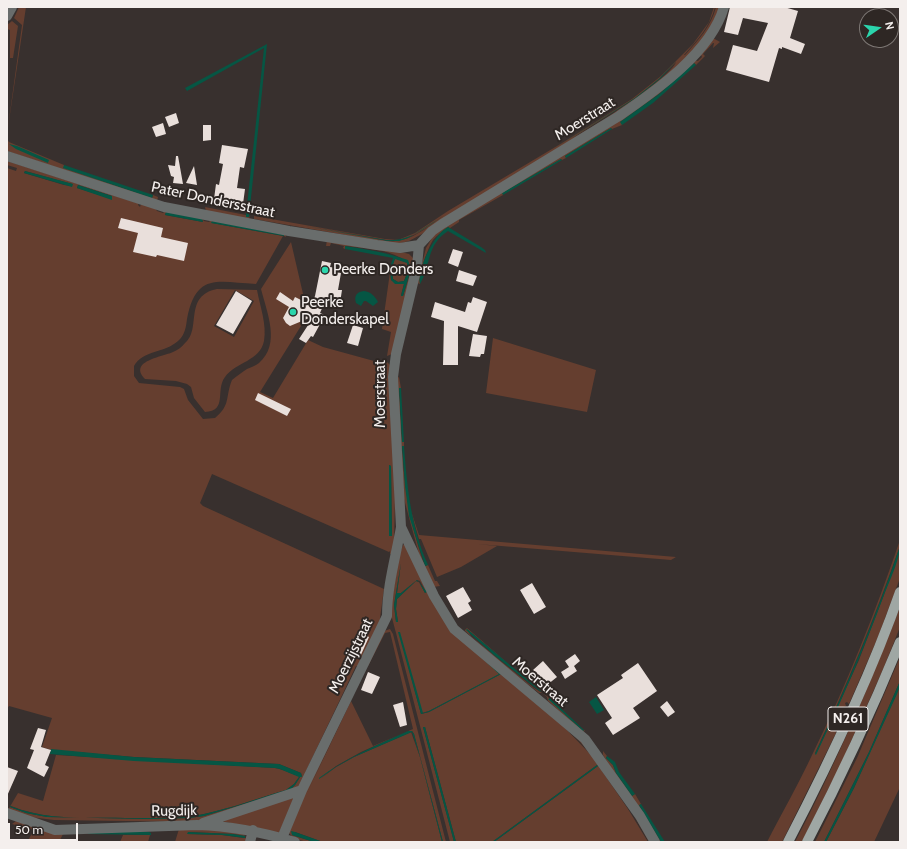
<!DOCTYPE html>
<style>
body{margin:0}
#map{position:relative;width:907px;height:849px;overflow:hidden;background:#38302e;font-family:Cabin,sans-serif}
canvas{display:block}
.frame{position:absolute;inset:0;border:8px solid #f4efed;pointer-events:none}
.north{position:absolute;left:859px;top:8px;width:40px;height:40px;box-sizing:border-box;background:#2e2724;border:1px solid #7d7774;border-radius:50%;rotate:77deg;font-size:11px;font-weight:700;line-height:16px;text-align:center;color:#f4efed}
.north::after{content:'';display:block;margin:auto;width:14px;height:18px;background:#2bd5ac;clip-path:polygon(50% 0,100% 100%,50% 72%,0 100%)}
.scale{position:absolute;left:8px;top:823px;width:70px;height:18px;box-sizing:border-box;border:2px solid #f4efed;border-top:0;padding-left:5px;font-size:12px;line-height:14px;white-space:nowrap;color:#f4efed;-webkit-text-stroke:3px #2e2724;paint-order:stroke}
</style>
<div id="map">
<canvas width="907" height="849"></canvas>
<div class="frame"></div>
<div class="north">N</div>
<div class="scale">50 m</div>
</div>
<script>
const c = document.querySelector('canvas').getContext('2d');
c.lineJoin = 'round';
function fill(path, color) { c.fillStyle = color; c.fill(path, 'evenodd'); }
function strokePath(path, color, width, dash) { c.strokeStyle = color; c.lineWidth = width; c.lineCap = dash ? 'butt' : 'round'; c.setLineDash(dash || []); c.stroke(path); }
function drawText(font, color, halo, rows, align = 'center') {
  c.font = font + ' Cabin,sans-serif'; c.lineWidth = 4; c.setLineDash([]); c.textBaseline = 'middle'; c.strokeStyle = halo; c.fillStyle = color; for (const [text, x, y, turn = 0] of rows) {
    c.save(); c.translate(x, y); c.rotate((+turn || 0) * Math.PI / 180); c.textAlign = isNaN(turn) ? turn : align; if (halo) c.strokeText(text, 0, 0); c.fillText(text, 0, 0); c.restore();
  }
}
fill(new Path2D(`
 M19,7H26L7,134L22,25L14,18Z
 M714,7H715C710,27 697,40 684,55H685C698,40 711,27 716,7H721L714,25L688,57L643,96L422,234L409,241L397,244L254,219V216L385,239L398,240L415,233L448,211L562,143L632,99L661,76L693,44L709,22ZM676,62C671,77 590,130 571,139L635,98L660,78ZM443,216C426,228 410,243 388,241L304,225L386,240C410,242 424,229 443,216Z
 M12,21L18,26L13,58H10V30L7,29V25Z
 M713,38L720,42L713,48L714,43H713L703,54L705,56L696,65L694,63L659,94L622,121L621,122L622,125L612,129L611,128L565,156L566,158L562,160L561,159L503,193V195L459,220V222L450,228L448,227C443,231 437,235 433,240C427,250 419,273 420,284L417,283L426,248L435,233L502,191L693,60L698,61L702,57L700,53Z
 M7,139L9,142L64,165V167L152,198L153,195L158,197L157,201L7,151Z
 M7,161L134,202L139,203L138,205L140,207L141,204L155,208L157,211L163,213L165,211L200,217L204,221L209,222L212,219L285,233L286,237L284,236V234L212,221V223L283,236L256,284C218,282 196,272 187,319C186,327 185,335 178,341C165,353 143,350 134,366V376L139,383L180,387L184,389L188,400L203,419L215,418C231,405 225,397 232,380C237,376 242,372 247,369C251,367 255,366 259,363C281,344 267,313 261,289L291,242L304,298L309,313L260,392L273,398L308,340L323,347L385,364L386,361L390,365L391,368V389L395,496L394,547L385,609L380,627L362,660L308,776L301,785L287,793L197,822L54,820L30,817L8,810L18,793L43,801L56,755L275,768C284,769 294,776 302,776L301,773L279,764L134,757L51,750L42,747L52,718L9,706L7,709V168L16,171L17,168L7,165ZM25,171L72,184V186L64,185L24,173ZM78,185L112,196V199L77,188ZM166,212L202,219L203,222L165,215ZM389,465H390L391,467L392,536H389ZM212,474L389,552L390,551V554H392V558L384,610L381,620L380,618L384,589L203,506L200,503ZM356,666L358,667L307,775L305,773ZM299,777H300L295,785L290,790L204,816L189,818L148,819L47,817L26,813L10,807L11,806C47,821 87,817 125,818C150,818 181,819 204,814C232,808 259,798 286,790L294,784Z
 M205,207L246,215V217H249L250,215L249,219L206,211Z
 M327,240L401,252L409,254L415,260L392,354L387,356L391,332L382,329L390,272L391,280L401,284H404L401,295L403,296L410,273V266C407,263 404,260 401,258C386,249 362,248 346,246L345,249L343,248L344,246L331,243L330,246H326Z
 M395,258L407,263L408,271L404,281L398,282L393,279L392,267Z
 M217,289L257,290C260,306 267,325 264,341C260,361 236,362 225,377C215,390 228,411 205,412L194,398L191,387L187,384L176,381L145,379C128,361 162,357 173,352C178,350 182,347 185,343C202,329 183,296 217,289ZM235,290L254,301L234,337L214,326Z
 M493,338L596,370L587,412L486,393Z
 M399,377L401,388L399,389L402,442H404V446H402C404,486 410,523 423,561L425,566L428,565L435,581H437L440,586L433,587L420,558L404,499L397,378Z
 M410,508L419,535L676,557L671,560L477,544L497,546L461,567L437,577L421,539H419Z
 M900,540V546C875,617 847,685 815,753L816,754L859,660L885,592L900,550V578L878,637L849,704L847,702L845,703L846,706L843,707L834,726L836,733L782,842H767C782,813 799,783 813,753C847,684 875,613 900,540Z
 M407,543L410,544C418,571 429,597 447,619C484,664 537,694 578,736C588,746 595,757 604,769C622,792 637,817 652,842H649L632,812L603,770L602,771L628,809L648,842H494L583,777L598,766L597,765L492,842H456L425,727H423L452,834L454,842H450L396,633L392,618L389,616L399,556L403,545ZM401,563L397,593H401L417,580L420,581L426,592L425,593L419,582L416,581L397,599L396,609L398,622H396L394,605ZM447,623L501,674L429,712L421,714L399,632L422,713L429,711L500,674L446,624ZM508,680C517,682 586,744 591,755L564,727Z
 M900,607V627L884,667L841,764L802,842H795C834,767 869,687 900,607Z
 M467,628L509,664L467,629L471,636L502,662L534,688L550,698L549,699L583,731L584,730L585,731L582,732L548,701L547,697L542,693H539L500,662L465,631V630Z
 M390,629L393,634L446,842H443L414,734L412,731H408L361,752L336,766L320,779L336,767L354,757L411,732L420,757L442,842H323L295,832L292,835L314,842C305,842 294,840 289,833L291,820L363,674H364L361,678L306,795L351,701L373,746L413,729L390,632L385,633L368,666L366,665L384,631Z
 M900,657V681L869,752L824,842H815L857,758Z
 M900,686V787L874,842H826L854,788Z
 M603,751L607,756L606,758L613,765L616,773L632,796L635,794L641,804L639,806L661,842H658L603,755Z
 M296,796L279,833L216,820Z
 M16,821L63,834L59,842H27L34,830L12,824Z
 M179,829L216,830L244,833L245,838L248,839L247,842H175ZM188,832L233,834L245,836L244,838L222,835L188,834Z
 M123,835H150L148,842H120Z`), '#653e2f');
fill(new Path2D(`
 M267,44L249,217H246V215L264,48L187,91L185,88Z
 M676,61L661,78L636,98L548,152L635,98L660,78Z
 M694,63L696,65L653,103L622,125L620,122L659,94Z
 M611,128L612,129L566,158L565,156Z
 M9,144L17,146L49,160L48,163L16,149Z
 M561,159L562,160L503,195L502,193Z
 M64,165L153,195L152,198L63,168Z
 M25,171L73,184L72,187L24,173Z
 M78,185L112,196V200L77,188Z
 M166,212L202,219L203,222L165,215Z
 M443,216L408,238L399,241H388L304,226L386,240C409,242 424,228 443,216Z
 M212,221L284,234V236L211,223Z
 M448,227L481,247L485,250L486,253L448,231C426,245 431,266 420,284C417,269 434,234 448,227Z
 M345,246C367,249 387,253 408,260L411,269L403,296H401L404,284H395L391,280L390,267L393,258L345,249ZM395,259L407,263L408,271L404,281L398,282L393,279L392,267Z
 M364,291C371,292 375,296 378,302L373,306L366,301H364L361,306L356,303C354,296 356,292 364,291Z
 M399,388H401L404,442H402Z
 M402,446H404C407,487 411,527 428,565L425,566L409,516L405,486Z
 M389,465L391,466L392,536H389Z
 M900,546C900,559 889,582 884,595C864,649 841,702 816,755L815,754C847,686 876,617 900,546Z
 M401,563L397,593H401L417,580L427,592L425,593L419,582L416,581L397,599L396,609L398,622H396L394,605Z
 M467,629L540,690L541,692L495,656L466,630Z
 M398,632H400L423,713L429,711L499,674L458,636L501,674L429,712L421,714Z
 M900,681V686L897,694L854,788L826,842H824L869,752Z
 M596,697L604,710L597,714L589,702Z
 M550,698L584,730L583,731L548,699Z
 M423,727H425L456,842H454Z
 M408,731H412L414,734L443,842H442L420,757L412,732L354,757L336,767L319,779V778C346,758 377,745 408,731Z
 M51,749L134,757L279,764L301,773L302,777H300L295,785L290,790L204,816L189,818L148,819L47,817L26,813L10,807V806C47,821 87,817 125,818C150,818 180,819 204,814C232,808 259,798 286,790L294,784L299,777L280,769L275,768L134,761L50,754Z
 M607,756L615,762L619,772L635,794L632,796L616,773L613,765L606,758Z
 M597,765L598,766L494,842H492Z
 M641,804L665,842H661L639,805Z
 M291,831L295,832L323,842H314L292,835Z
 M88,832H149L151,833V835L88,834Z
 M188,832L233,834L245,836V838L222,835L187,834Z`), '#065644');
fill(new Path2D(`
 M730,7H784L798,11L790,38L805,44L801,54L782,47V49L779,48L769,82L726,70L733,45L757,51L768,23L743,18L738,35L724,32Z
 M176,113L179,123L169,127L165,117Z
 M163,123L166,134L156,137L152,127Z
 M203,125H211V140L203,141Z
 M222,145L248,149L244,168L240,167L237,188L245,189L243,204L214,199L216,184L219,185L223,164L219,163Z
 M176,156H178L183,184L173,183L174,177L171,176L168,165L175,166Z
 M194,166L197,185L186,183Z
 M121,218L163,228L161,237L188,243L184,261L157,255L156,257L133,252L138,233L118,228Z
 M453,249L463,252L458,267L448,263Z
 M322,261L331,263L330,267L336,268L335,272L341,273L338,290H342L340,303L326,299L320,313L325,315L313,337L311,336L306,343L299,339L314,316L290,326L286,323L283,318L289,307L276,299L280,292L293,301L295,297L311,305L315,296Z
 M459,270L477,276L473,286L456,281Z
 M236,291L252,301L233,334L216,325Z
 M473,297L487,302L477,332L458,326V365H443L444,321L431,317L435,302L465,312L468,302L471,303Z
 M353,325L363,328L358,346L347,343Z
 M473,334L487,336L484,354H481L480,357L469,356Z
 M258,393L291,409L287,416L255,400Z
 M532,583L546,607L534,614L520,590Z
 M463,587L471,601L468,603L472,610L458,618L446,596Z
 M361,633L369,637L359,659L350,654Z
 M575,654L580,661L574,666L577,671L565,679L561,672L569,667L565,661Z
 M543,661L557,677L547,685L533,670Z
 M638,663L657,691L633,708L640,718L613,735L605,723L612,718L597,695L623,678L621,675Z
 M368,672L380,677L372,694L361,690Z
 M667,701L675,712L668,717L660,707Z
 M403,702L407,725L400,727L393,705Z
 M38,728L46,730L41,747L51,750L45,765L49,767L44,777L27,768L34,750L30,749Z
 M7,767L18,771L7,796Z`), '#e9dfdb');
strokePath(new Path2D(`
 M7,16L12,7
 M7,156L164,207L289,231L377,245L400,248L419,245
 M7,813L55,830L197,825C232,826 262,832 295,842
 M203,823L302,790
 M282,838L302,790L387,616C387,586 396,556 401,527
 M250,842L253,830
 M655,842L640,816L585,739L454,629L434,596L401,527L393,377L396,354L417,266L419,245L432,231L442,224L619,116C657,90 711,52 724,7`), '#696d6c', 10);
strokePath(new Path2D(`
 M788,842C830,761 870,678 900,592
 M807,842C841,777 872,710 900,642`), '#9fa7a4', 10);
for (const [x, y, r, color] of [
 [325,270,4,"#2bd5ac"],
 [293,312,4,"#2bd5ac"]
]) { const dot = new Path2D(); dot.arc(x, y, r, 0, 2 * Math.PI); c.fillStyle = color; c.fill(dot); strokePath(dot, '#2e2724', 1.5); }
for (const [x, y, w] of [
 [848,719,40]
]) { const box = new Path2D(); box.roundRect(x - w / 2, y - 12, w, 24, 3); c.fillStyle = '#2e2724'; c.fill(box); strokePath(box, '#f4efed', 1); }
drawText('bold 14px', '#f4efed', null, [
 ["N261",848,719]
]);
drawText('15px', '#f4efed', '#2e2724', [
 ["Moerstraat",585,119,-32],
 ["Pater Dondersstraat",213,200,12],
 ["Moerstraat",381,394,-90],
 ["Moerzijstraat",351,656,-64],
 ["Moerstraat",540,682,40],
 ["Rugdijk",174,811,-1]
]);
drawText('15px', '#f4efed', '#2e2724', [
 ["Peerke Donders",333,270],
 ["Peerke",301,303],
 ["Donderskapel",301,320]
], 'left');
</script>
